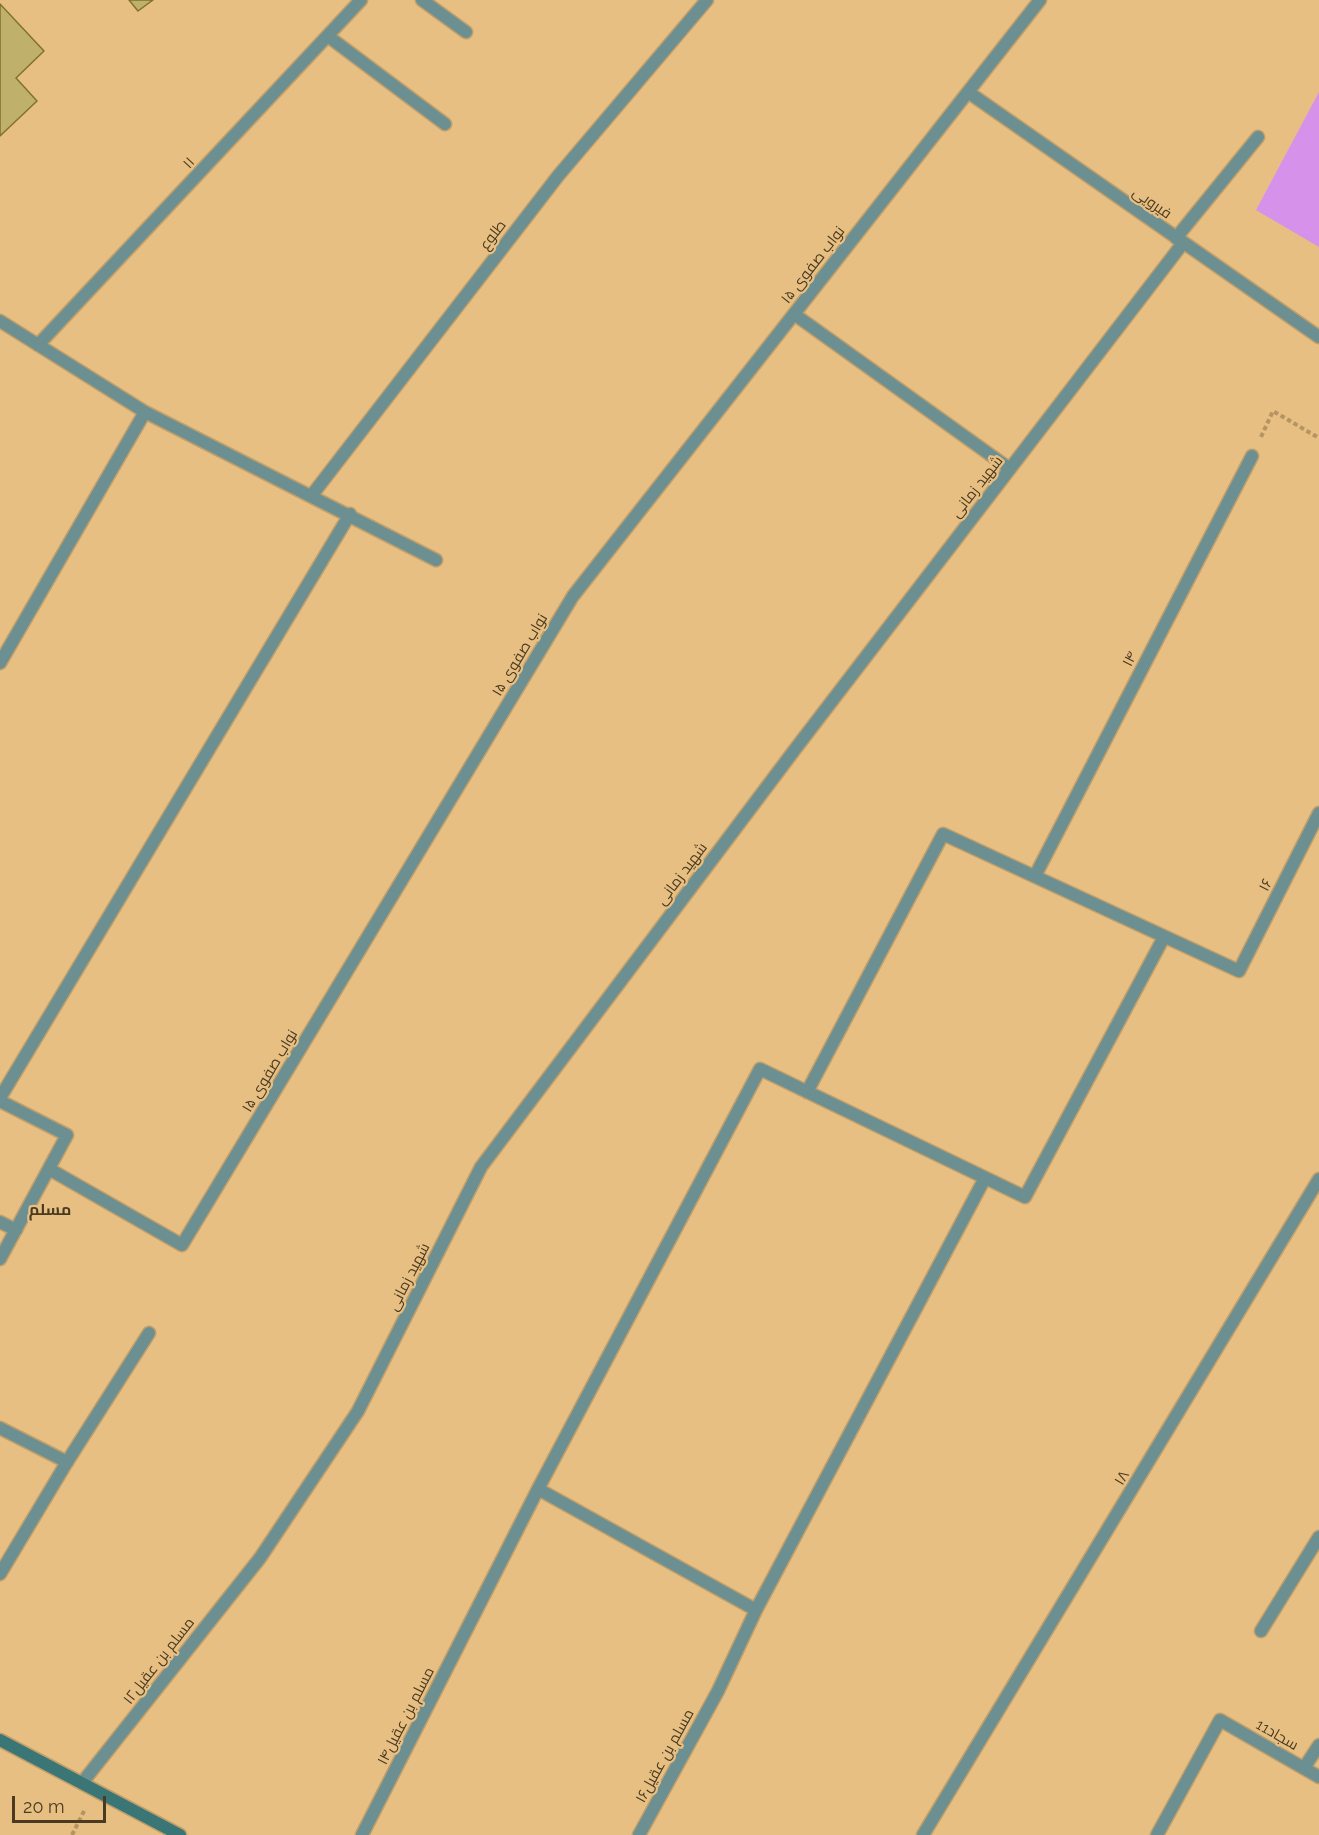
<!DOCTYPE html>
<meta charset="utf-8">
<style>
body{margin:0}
#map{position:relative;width:1319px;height:1835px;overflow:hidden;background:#e7bf82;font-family:Raleway,sans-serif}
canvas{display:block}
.scale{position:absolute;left:12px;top:1796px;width:94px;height:27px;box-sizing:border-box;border:3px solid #4a3a21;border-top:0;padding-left:8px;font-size:18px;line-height:21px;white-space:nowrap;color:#4a3a21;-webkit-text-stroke:4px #e7bf82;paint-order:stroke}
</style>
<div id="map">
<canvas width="1319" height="1835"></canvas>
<div class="scale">20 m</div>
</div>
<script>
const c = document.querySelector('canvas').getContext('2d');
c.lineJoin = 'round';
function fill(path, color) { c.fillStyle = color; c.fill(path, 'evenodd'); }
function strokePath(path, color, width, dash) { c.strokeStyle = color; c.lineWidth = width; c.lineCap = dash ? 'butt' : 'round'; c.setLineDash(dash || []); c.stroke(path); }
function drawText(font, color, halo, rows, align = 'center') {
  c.font = font + ' Raleway,Cairo,sans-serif'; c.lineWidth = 4.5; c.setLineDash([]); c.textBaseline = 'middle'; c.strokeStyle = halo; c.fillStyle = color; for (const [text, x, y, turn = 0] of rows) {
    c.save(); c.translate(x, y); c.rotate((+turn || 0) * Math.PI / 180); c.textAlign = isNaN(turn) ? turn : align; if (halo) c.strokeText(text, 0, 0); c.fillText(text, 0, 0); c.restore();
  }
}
fill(new Path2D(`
 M1319,92V247L1256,210Z`), '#d692eb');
const building = new Path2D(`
 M129,0H153L138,11Z
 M0,4L44,51L16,78L37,101L0,136Z`);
fill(building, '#bfb06c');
strokePath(building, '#80722d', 1.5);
const lane = new Path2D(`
 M0,1222L16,1230
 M0,1428L67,1462
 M1304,1768L1319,1745`);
const street = new Path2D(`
 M422,0L466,32
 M329,37L445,124
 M968,92L1319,337
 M1176,238L1258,137
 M794,314L1010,469
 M0,321L145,412L436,560
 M38,345L361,0
 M312,495L558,176L707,0
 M0,663L145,412
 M1035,876L1252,456
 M807,1092L943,834L1239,971L1319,813
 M0,1098L350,514
 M0,1101L67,1135L0,1259
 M49,1169L182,1245L573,596L1040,0
 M538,1489L756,1610
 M0,1574L67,1462L149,1333
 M1261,1631L1319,1537
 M82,1783L260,1558L358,1411L481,1167L796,748L1183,243
 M362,1835L538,1489L760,1069L1025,1197L1164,937
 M639,1835L718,1691L756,1610L985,1178
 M923,1835L1319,1179
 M1157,1835L1220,1720L1319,1777`);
const secondary = new Path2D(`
 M0,1740L180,1835`);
strokePath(lane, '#c19f6b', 15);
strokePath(street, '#c19f6b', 15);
strokePath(secondary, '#c19f6b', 15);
strokePath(new Path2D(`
 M1261,437L1273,411L1319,438
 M72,1835L85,1809`), '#b59463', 4, [4.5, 3]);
strokePath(lane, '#6c9091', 12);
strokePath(street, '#6c9091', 12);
strokePath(secondary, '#3b7677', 12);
drawText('15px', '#4a3a21', '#e7bf82', [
 ["۱۱",189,163,-47],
 ["فیرویی",1152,203,35],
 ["طلوع",493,235,-52],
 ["نواب صفوی ۱۵",813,265,-52],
 ["شهید زمانی",977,487,-52],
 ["نواب صفوی ۱۵",520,655,-59],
 ["۱۴",1130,659,-63],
 ["شهید زمانی",682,874,-53],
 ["۱۶",1266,885,-63],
 ["نواب صفوی ۱۵",270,1071,-59],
 ["شهید زمانی",409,1277,-63],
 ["۱۸",1122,1478,-59],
 ["مسلم بن عقیل۱۲",159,1661,-52],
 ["مسلم بن عقیل۱۴",406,1716,-63],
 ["11سجاد",1277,1735,30],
 ["مسلم بن عقیل۱۶",665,1756,-61]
]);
drawText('bold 16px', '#4a3a21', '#e7bf82', [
 ["مسلم",50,1210]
]);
</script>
